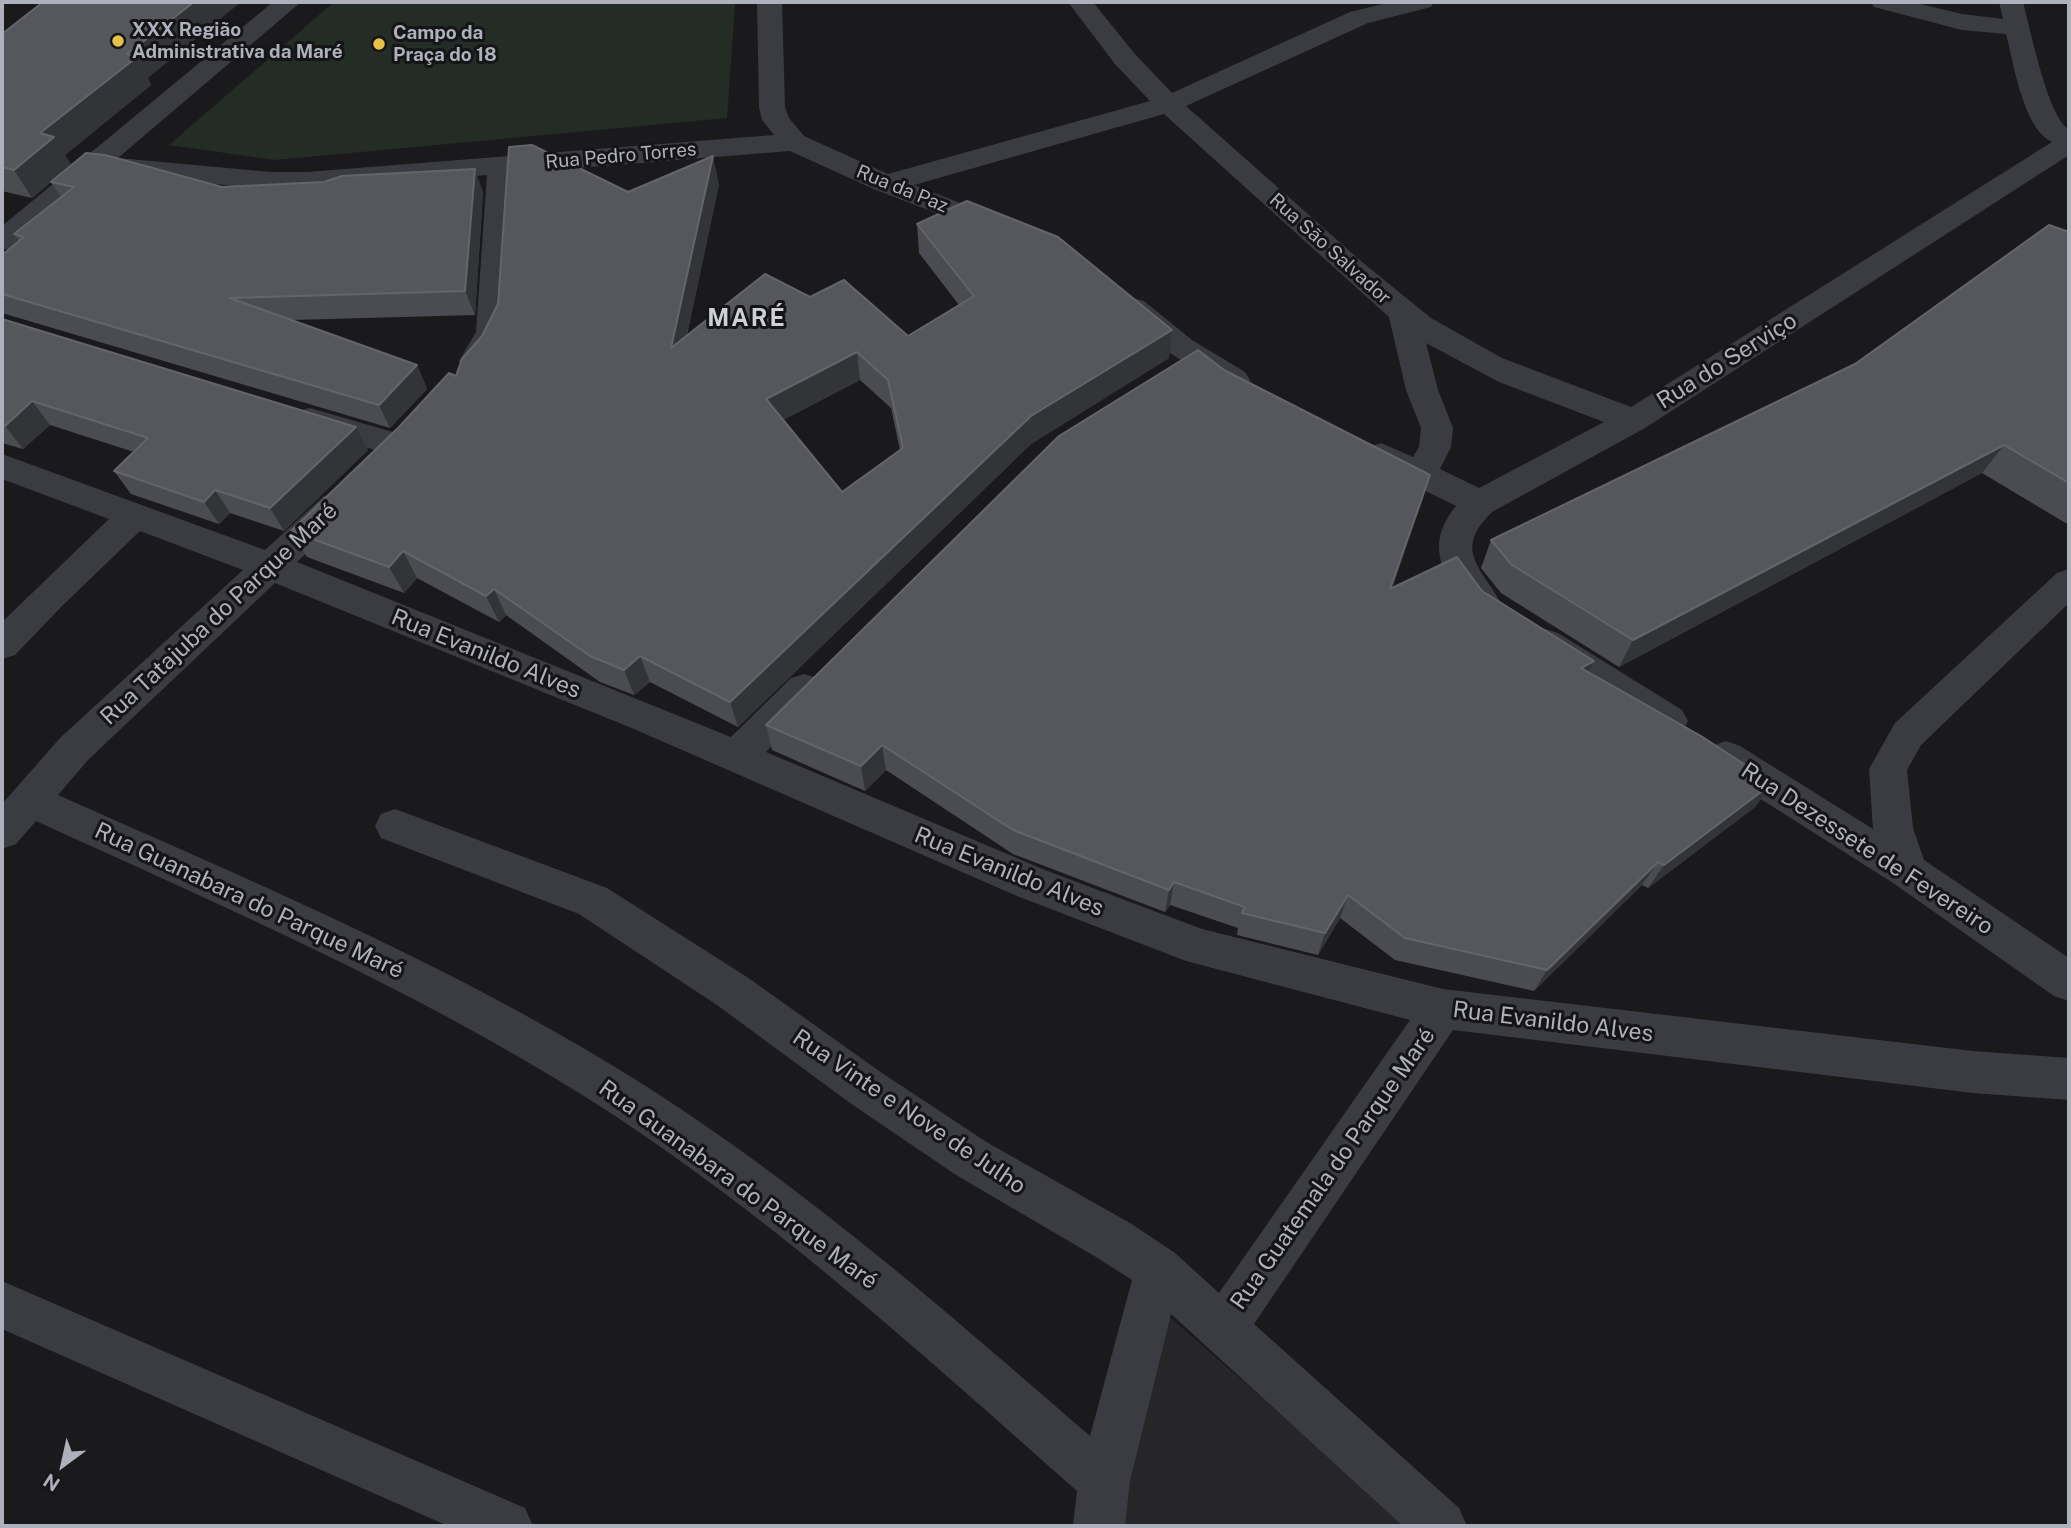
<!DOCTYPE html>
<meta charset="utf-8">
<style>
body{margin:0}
#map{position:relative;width:2071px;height:1528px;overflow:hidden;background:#1a1a1c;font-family:"Public Sans",sans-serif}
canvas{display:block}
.frame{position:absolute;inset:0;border:4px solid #aeb0bb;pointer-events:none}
.north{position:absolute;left:28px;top:1430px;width:70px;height:70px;-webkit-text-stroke:5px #151517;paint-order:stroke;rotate:213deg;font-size:19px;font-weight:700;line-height:28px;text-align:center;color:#aeb0bb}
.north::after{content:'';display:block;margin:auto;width:24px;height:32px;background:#aeb0bb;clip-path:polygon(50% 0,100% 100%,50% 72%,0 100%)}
</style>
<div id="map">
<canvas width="2071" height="1528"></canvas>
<div class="frame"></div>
<div class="north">N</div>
</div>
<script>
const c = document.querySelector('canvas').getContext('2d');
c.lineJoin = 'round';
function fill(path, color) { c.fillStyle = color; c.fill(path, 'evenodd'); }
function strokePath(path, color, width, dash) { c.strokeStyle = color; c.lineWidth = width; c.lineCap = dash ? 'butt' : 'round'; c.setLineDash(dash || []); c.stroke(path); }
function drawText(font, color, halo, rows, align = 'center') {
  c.font = font + ' "Public Sans",sans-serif'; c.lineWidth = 6; c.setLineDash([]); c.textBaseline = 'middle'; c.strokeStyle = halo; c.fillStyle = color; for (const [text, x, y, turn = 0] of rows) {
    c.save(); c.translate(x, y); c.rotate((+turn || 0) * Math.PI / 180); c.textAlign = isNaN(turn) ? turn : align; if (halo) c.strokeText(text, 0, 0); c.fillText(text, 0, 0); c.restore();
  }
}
fill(new Path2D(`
 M1171,1318L1408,1526H1124L1150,1326Z`), '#262629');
fill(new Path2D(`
 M334,2H735L727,118L275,160L169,145Z`), '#242c26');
fill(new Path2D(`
 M273,2H301L118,158L271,172H307L774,135L762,120L759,107L757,2H782L785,107L789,118L804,136L888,174L1150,101L1115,64L1068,2H1093L1134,53L1172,93L1350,12L1391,2H1434L1431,7L1368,23L1186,106L1362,262L1431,318L1502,358L1631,407L2052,142C2023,128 2014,64 2006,34L1962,30L1874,7L1871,2H1912L1962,14L2003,19L1999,2H2023C2030,27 2048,119 2069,129V155L1645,428L1492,512C1453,550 1481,567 1501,603L1496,613C1486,616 1478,618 1469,611C1453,599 1439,567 1439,546C1439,531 1447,517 1456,506L1369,463L1364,455L1369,447L1381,443L1413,457L1419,447L1421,428L1406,390L1389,317L1164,114L914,185L1009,222L1014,228L1009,234L999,237L876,190L790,151L516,173L506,332L486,369L475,372L464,369L459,361L476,332L487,175L307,190H271L102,172L12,248L2,250V226ZM1426,343L1499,382L1604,422L1479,488L1440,469L1451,447L1453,428L1438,390Z
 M1133,298L1144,301L1192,340L1245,372L1250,380L1245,388L1234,391L1223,388L1158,345L1122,315L1118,308L1122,301Z
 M310,408L410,437L414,445L410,453L398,457L299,427L294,419L299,411Z
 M2,454L265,550L324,496L336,493L348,496L353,505L348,514L297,562L731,737L791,678L804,674L817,678L823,689L817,700L766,752L1045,870L1202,929L1443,989L1973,1051L2069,1058V1100L1973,1093L1453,1030L1254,1324L1459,1508L1467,1526H1403L1171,1314L1130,1481L1125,1526H1073L1077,1491C920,1352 762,1208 584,1096C410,987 222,906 36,821L16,844L2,849V804L60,738L243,570L140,531L62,606L15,655L2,659V622L109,519L2,479ZM275,583L634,729L1017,896L1186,961L1410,1020L1219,1293L1175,1253L1130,1223L988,1143L882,1073L747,977L607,888L395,809L381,814L375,826L381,838L579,914L717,1005L850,1103L956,1175L1096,1257L1132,1280L1090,1436C939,1305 786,1171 615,1067C438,959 247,879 58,795L88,760Z
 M2069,569V603L1921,745L1907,770L1913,828L1924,860L2069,958V1001L2054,996L1893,883L1712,768L1707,757L1712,746L1726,741L1740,746L1873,829L1869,769L1895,723L2057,573Z
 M1545,629L1558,633L1682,710L1688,721L1682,732L1669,736L1656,732L1532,653L1527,643L1532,633Z
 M2,1281L525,1508L533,1526H448L2,1329Z`), '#3b3c41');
fill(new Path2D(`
 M2,34L148,78L151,85L65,155L71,165L222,187L483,192L475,315L292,320L417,365L427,389L390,428L2,313V255L19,241L14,234L61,197L51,182L32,198L2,191Z
 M719,184L687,335L810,297L908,336L959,305L919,253L917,224L1169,358L1031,444L738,727L650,682L634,695L600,682L506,615L499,622L417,578L404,593L307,557L291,531L456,376L482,336L498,304L628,192ZM860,380L891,408L900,450L842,492L783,420Z
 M2069,232V525L1982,473L1619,667L1501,593L1481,568L1491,540L1855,364Z
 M2,319L356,427L368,450L284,531L230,513L219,524L131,494L114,471L134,452L50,425L23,449L2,443Z
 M1224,370L1430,475L1392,589L1482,591L1594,661L1588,673L1773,783L1755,807L1648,888L1642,885L1534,991L1395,960L1340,918L1318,955L1237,935L1238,928L1170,905L1165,912L1013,854L886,770L865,791L772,750L766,725Z`), '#4b4c51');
fill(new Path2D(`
 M194,2H241L148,78L151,85L65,155L71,165L32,198L14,170L40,133L127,54Z
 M713,156L719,184L678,376L671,348Z
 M475,169L483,192L475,315L465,291Z
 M1172,330L1169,358L1031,444L738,727L730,702L1031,416Z
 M857,352L860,380L771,426L766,399Z
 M417,365L427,389L390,428L379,405Z
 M32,401L50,425L23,449L5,426Z
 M356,427L368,450L284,531L270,508Z
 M2004,445L1982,473L1619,667L1633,640Z
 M1430,475L1422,502L1382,616L1390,589Z
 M215,490L230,513L219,524L204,502Z
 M403,551L417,578L404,593L389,567Z
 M494,589L506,615L499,622L486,596Z
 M640,656L650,682L634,695L624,670Z
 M1594,661L1581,687V668Z
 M882,745L886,770L865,791L861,766Z
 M1773,783L1755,807L1648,888L1664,865Z
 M1658,862L1642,885L1534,991L1547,970Z
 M1174,882L1170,905L1165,912L1169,890Z
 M1348,895L1340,918L1318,955L1325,933Z`), '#333437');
const building = new Path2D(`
 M43,2H194L127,54L137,57L40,133L54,137L14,170L2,167V34Z
 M532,145L628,192L713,156L671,348L765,274L810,297L844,280L908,336L974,296L917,224L967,201L1058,237L1172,330L1031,416L730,702L640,656L624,670L590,656L494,589L486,596L403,551L389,567L291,531L399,427L449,373L456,376L462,359L482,336L498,304L509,147ZM857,352L888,380L903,448L842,492L766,399Z
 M86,153L105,155L222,187L324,182L342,176L475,169L465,291L230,298L417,365L379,405L2,294V255L24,237L14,234L74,187L51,182Z
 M2049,225L2069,232V483L2004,445L1633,640L1512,565L1491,540L1855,364Z
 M2,319L356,427L270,508L215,490L204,502L114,471L148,438L32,401L5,426L2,425Z
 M1198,350L1224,370L1430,475L1390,589L1457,557L1482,591L1594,661L1581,668L1701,736L1773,783L1664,865L1658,862L1547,970L1405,938L1348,895L1325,933L1242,913L1245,907L1174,882L1169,890L1013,830L882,745L861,766L766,725L1059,436Z`);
fill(building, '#56575c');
strokePath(building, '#64656b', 2);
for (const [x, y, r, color] of [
 [118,41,7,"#e7c048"],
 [379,44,7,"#e7c048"]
]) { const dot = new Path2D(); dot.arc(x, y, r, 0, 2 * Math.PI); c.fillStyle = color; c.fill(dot); strokePath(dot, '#151517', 2.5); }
drawText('bold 19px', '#aeb0bb', '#151517', [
 ["XXX Região",132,30],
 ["Administrativa da Maré",132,52],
 ["Campo da",393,33],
 ["Praça do 18",393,55]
], 'left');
drawText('19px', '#aeb0bb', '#151517', [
 ["Rua Pedro Torres",621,156,-5],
 ["Rua da Paz",902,189,22],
 ["Rua São Salvador",1330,249,42]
]);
drawText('23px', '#aeb0bb', '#151517', [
 ["Rua do Serviço",1727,361,-32],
 ["Rua Tatajuba do Parque Maré",219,614,-43],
 ["Rua Evanildo Alves",486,654,22],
 ["Rua Dezessete de Fevereiro",1867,849,33],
 ["Rua Evanildo Alves",1009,872,22],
 ["Rua Guanabara do Parque Maré",249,901,25],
 ["Rua Evanildo Alves",1553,1022,7],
 ["Rua Vinte e Nove de Julho",909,1112,34],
 ["Rua Guatemala do Parque Maré",1333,1169,-55],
 ["Rua Guanabara do Parque Maré",738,1185,36]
]);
c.letterSpacing = '2px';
drawText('bold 24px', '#ced0d7', '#151517', [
 ["MARÉ",747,319]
]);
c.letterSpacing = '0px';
</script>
